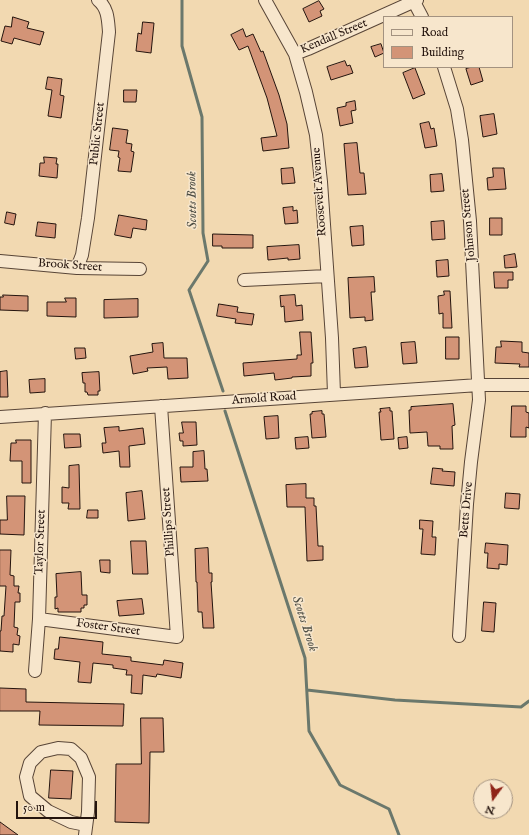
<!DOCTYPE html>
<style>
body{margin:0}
#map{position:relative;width:529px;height:835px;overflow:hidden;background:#f2d9b1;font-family:"IM FELL English",serif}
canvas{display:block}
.legend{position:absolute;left:383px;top:16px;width:130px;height:52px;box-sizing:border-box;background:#f7e6cc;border:1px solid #a39280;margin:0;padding:5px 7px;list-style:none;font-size:12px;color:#24140e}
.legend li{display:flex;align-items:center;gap:8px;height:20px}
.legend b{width:20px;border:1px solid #a39280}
.north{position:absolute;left:473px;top:779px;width:40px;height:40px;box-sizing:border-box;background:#f7e6cc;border:1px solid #a39280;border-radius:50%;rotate:195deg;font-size:11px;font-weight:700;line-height:16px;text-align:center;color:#24140e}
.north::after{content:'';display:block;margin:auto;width:14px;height:18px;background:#8f2418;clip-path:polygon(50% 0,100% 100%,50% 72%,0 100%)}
.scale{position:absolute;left:16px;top:801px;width:81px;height:18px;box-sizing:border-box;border:2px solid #24140e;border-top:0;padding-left:5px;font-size:12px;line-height:14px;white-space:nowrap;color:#24140e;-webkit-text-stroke:3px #f7e6cc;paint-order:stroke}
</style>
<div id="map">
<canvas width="529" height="835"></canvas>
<ul class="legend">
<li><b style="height:5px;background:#f7e6cc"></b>Road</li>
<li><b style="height:11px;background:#d39477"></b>Building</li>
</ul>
<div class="north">N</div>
<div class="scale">50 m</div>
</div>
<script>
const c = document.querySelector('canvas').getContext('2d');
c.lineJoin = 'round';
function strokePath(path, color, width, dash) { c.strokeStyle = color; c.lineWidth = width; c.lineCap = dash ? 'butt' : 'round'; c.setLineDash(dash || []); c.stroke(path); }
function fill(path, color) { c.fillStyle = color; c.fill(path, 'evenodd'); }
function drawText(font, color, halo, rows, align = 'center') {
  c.font = font + ' "IM FELL English",serif'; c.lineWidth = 3; c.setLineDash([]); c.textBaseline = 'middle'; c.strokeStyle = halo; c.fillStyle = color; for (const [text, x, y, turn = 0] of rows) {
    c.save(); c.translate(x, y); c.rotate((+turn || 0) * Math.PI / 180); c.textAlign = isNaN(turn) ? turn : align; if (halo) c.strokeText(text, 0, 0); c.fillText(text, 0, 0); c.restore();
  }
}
strokePath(new Path2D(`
 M182,0V46L202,117L203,233L208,261L189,290L223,391
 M225,411L305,658L309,731L340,785L389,809L399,835
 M307,690L395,700L521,707L529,701`), '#6b786c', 3);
const building = new Path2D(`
 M319,1L324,9L320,11L322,16L309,22L303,9Z
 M13,17L29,22L27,28L44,32L40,45L14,38L12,44L1,41L5,26L11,27Z
 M143,22L154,23L151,53L136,51L138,33L141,34Z
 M243,29L246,37L253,34L261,52L263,51L279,95L287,124L289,148L263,151L261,138L277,136L267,98L248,46L239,50L231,35Z
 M381,44L384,53L375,57L371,47Z
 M345,61L347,66L350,65L353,73L331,80L327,67Z
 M472,67H479L483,81L471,85L466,69Z
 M415,68L425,94L413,99L403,73Z
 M48,77L62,79L60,95L64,96L61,118L48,116L52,90L46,89Z
 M124,90H137L136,102H124Z
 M355,101L356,110L351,111L353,123L340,126L337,108L346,106V103Z
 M494,114L497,134L483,137L480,116Z
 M429,122L431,129L434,128L437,146L425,148L420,124Z
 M113,128L128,130L126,143L132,144L131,151L134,152L131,172L118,171L120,158L118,157L119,151L110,150Z
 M357,143L360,173H364L366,194L348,195L344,144Z
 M44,157L57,158L56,164H58L57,178L39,176L40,163H44Z
 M293,168L295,183L282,184L281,169Z
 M493,168H504L506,189L488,190L487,178L493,177Z
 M442,174L444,191L431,192L430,175Z
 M293,207V211L297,210L298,223L285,224L283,208Z
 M7,212L16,214L14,225L5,223Z
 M119,215L147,220L146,230L133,228L131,238L115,235Z
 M490,218H502V235H490Z
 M444,221L445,239L432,240L431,222Z
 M38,222L56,224L55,238L36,236Z
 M363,226L364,245L352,246L350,227Z
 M213,234L253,235V248H222V246H213Z
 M299,245L300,259L288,260V258L268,260L267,247Z
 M515,254L517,267L505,268L504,256Z
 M448,260L449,276L437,277L436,261Z
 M494,272H513V280H508V288H495Z
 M374,277L375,292H371L373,320L365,321V317L350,318L348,278Z
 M444,291H450L452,328H443V313L439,314L438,296L444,295Z
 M3,295L28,296V311L0,310V297H3Z
 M295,295L296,306L302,305L303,320L285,322L284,306L281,307L280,296Z
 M65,298H76V317L47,316V302H66Z
 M138,299V317L104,318V300Z
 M219,304L238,307L237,312L254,314L252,325L235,323L236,319L217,316Z
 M300,332H311L313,363H311V376L292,377V378L275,380L274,373L244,376L243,363L297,359V355H301Z
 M446,337H459V359H446Z
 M501,341L522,342V352L529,353V367H519L520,364L495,363L496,347H501Z
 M415,342L417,363L403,364L401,343Z
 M163,343L164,358H187L188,378L168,379L167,367L147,368L148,371L133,374L130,356L153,352L152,344Z
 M366,347L368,367L355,368L353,349Z
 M75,348H85L86,358L76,359Z
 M7,371L8,397H0V372Z
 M99,372L100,391H98V395H88L87,392H85V383H83L82,373Z
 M45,379V392L30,393L29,380Z
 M453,404L455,425L452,426L453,449H440V446H428L427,432L410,433L409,410H411V407Z
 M512,406H526V412L529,413V428L526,427V437H511Z
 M390,408V411H392L394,439L381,440L379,412H381L380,409Z
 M322,411V414H324L326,437L312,438L310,414H312V412Z
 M278,416L279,438L266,439L264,417Z
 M182,422H196L197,445L183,446V441H180L179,433H183Z
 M119,427V431L143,428L145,444L129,446L130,467H120L119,451L103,453L102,443H106L104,428Z
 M64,434H80L81,447L65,448Z
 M308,437L309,448L296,449L295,438Z
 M407,437L408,448L399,449L398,438Z
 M16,440H31V483H22V461H10L11,443H16Z
 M204,451L205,469H207L208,481L181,482L180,467H193V452Z
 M79,465L80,509H68L69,503H62V487L69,488V466Z
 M433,468L443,469L442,471L455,472L454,486L431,484Z
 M306,484V498H314V506H316L318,546H323V560L307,561L305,507H287L286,485Z
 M142,491L145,519L128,521L126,493Z
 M506,493L520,494L519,509L505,508Z
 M7,496H25L24,535L0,534V520H7Z
 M88,510H98V518H87Z
 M420,520L433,521L432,537H436L435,555L421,554L423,529H420Z
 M131,541H146L148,574H133Z
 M486,543L508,545L507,565L499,564V569L487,568L488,553H485Z
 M208,548L209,573H212V582H211L214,628H203L202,612H198L197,582H196L195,549Z
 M0,550H11L10,575L14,576V586H19L18,593H20V602H15L14,627L18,628L17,635L20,636L19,645L13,644V652L0,651V631H1L2,616H4L6,586H0Z
 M100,560H110V573L101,572Z
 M81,572L82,595H87V605H84V608H81V612H58V608L55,609V597H57L56,574Z
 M142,599L144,614L119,616L117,601Z
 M484,602L496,603L494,632L482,631Z
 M60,637L103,642L102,654L131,657V661L163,665L164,660L183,663L181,678L157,674L156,677L143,675L142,694L131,693L132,675H126L127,670L113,668V665L93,663L91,683L78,682L80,662L54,659L55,649H58Z
 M0,688L26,689V702L124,704L123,726L39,725L40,711H0Z
 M141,718H163L164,752H150L149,823L115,822L116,764H141Z
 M51,770L73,771L71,799L49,798Z
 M0,822L18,835H0Z`);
fill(building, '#d39477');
strokePath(building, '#24140e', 1);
const street = new Path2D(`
 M265,0L295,54L306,92L316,135L321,182L332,338L334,394
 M413,0L422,17
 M295,54L308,49L417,0
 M444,67L457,109L462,140L470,221L479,400L471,462L467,504L459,636
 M0,261L77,268L140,269
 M77,268L82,255L88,218L109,32C108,20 108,8 98,0
 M244,280L327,276
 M0,417L479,385H529
 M39,619L177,637L161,406
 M35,671L39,619L45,413
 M85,835L88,812L89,777L81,758L71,749L58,748L41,752L30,763L26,777L30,796L48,811L71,822L86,825`);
strokePath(street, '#584537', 14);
strokePath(street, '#f7e6cc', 12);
drawText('12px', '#24140e', '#f7e6cc', [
 ["Kendall Street",334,37,-23],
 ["Public Street",98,134,-84],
 ["Roosevelt Avenue",320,192,-94],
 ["Johnson Street",469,225,-95],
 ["Brook Street",70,266,4],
 ["Arnold Road",264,399,-4],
 ["Betts Drive",467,510,-85],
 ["Phillips Street",169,522,-94],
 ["Taylor Street",41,542,-88],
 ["Foster Street",108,628,8]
]);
drawText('italic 13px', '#4e4e45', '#f7e6cc', [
 ["Scotts Brook",193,200,-91],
 ["Scotts Brook",304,624,72]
]);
</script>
